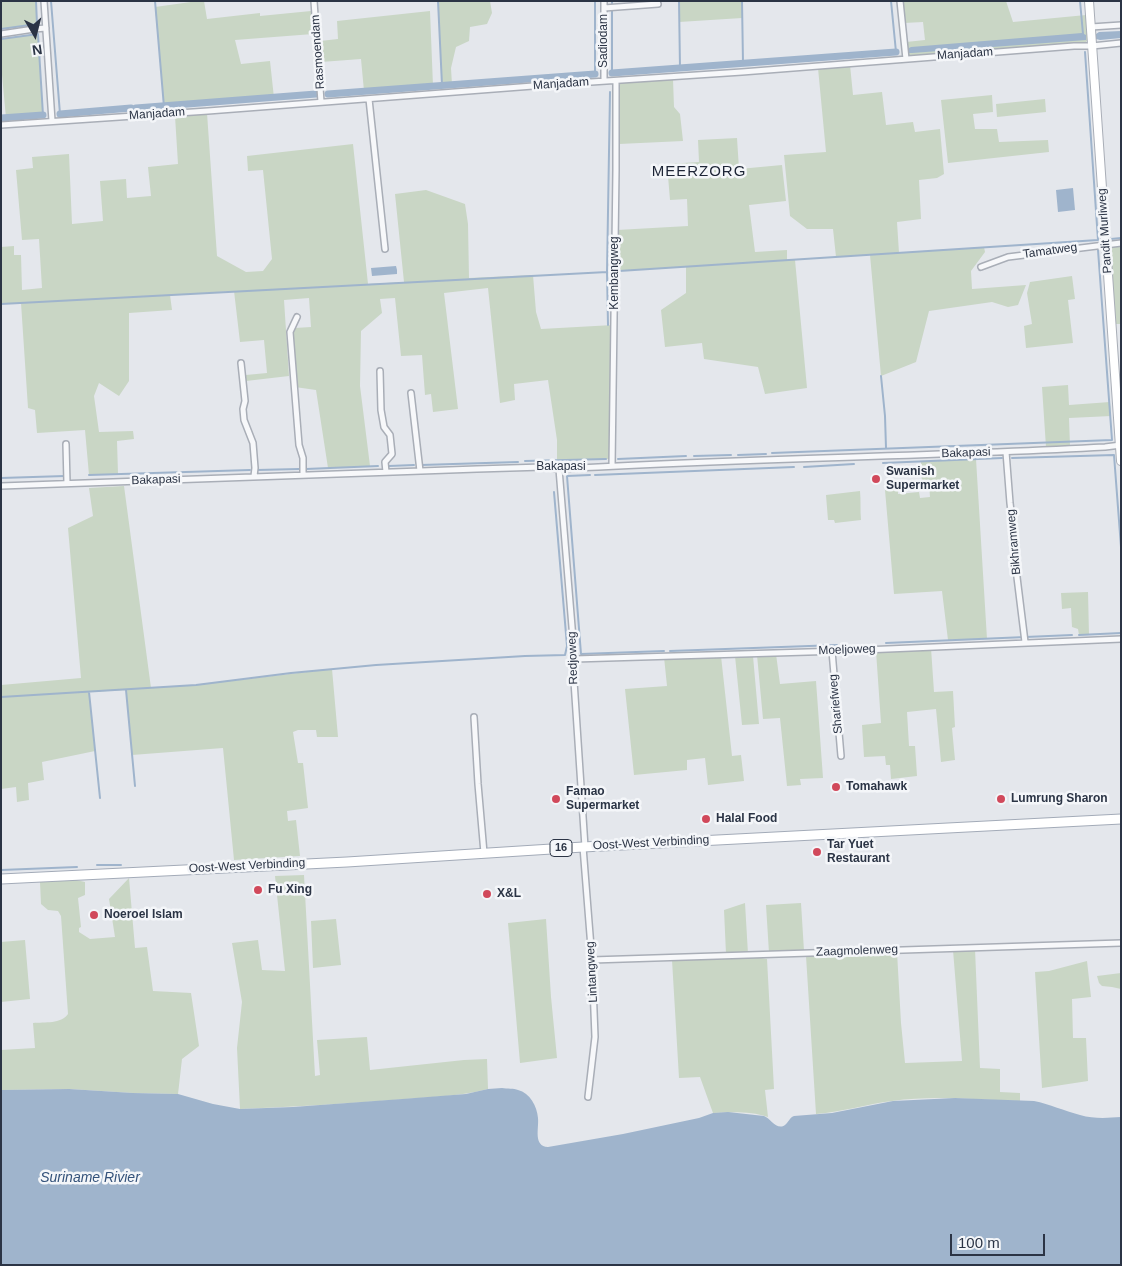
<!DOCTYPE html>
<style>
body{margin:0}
#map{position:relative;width:1122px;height:1266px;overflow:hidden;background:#e4e7ec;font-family:Arial,sans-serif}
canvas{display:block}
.frame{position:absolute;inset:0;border:2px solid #2b3445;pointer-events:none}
.north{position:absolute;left:10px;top:10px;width:50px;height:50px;-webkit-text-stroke:4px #f4f6f9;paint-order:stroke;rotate:172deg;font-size:14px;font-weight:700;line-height:20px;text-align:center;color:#2b3445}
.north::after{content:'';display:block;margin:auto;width:18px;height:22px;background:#2b3445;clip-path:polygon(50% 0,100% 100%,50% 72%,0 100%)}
.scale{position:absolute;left:950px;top:1234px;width:95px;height:22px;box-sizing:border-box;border:2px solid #2b3445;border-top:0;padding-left:6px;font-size:15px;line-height:18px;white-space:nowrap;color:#2b3445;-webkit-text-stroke:4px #f4f6f9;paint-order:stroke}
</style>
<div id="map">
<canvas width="1122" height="1266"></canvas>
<div class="frame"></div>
<div class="north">N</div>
<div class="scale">100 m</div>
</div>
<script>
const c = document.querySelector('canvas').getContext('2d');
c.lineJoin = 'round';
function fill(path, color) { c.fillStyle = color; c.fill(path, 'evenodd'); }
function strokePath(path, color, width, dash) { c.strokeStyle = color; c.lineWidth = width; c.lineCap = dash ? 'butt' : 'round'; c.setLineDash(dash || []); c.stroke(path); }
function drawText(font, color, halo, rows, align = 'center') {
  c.font = font + ' Arial,sans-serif'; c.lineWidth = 5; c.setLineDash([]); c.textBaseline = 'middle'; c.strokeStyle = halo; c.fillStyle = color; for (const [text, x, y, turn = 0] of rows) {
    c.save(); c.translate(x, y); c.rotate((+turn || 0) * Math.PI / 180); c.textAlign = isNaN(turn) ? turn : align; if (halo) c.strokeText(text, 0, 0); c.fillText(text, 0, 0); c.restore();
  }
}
fill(new Path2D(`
 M1,1H36L37,24L1,29Z
 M198,1H204L207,19L260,13V16L311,11L313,34L235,40L241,64L270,61L274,98L164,107L155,7Z
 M438,1H490L492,13L487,24L470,27L469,41L456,47L451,68L452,85H442Z
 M679,1H742V18L679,22Z
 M902,1H1006L1013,22L1086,15L1088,39L1086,42L1079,43L910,56L907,54L906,42L925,40L923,22L904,23Z
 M430,11L433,86L364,91L361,59L321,62L320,41L338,39L337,21Z
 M38,34L43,115L6,118L1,64V39Z
 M850,65L853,95L882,92L886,125L913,122L915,132L940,129L944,174L937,178L919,180L921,219L897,222L899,253L984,247L985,252L971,271L972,289L1026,285L1018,305L1008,307L992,302L929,311L916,362L881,376L870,255L836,257L833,229H807L790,216L784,155L826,152L818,68Z
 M673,79L674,107L680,114L683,141L619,144L618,87L619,84L622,82Z
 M992,95L993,112L973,114L975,129H997L999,142L1048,140L1049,152L948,163L941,100Z
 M1045,99L1046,112L997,117L996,104Z
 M207,113L217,256L246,272L263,271L272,259L263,170L248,171L247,156L353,144L368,284L404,282L395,194L426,190L465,204L468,224L469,278L533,275L536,312L541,329L613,325L610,459L557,460V440L548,380L514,384L515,400L500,403L488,288L444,293L458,409L433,412L431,394L425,395L422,355L401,356L395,298L380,299L382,313L361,331L360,386L370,466L328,468L316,390L295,387L291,335L295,328L311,327L309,298L284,300L289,376L246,381V375L267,373L264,340L240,342L234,291L170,295L172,310L129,313V381L119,396L99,383L94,396L99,432L133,431L134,439L117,441L118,474L89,475L85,430L37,433L35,410L28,408L21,303L1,304V247L14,246V255H21L22,290L42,288L39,239L22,240L16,170L33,168L32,157L69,154L72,224L103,221L100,181L126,179L127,198L151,196L148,167L178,164L175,116Z
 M737,138L739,169L782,165L786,201L749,205L755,252L787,250V260H795L807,388L765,394L758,367L704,359L702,343L665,347L661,310L686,293V267L617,271V230L688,226L687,199L670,200L667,164L699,162L698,140Z
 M1121,244V324H1115L1109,251C1111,245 1115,245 1121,244Z
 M1072,276L1075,299L1068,300L1073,343L1026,348L1024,326L1032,324L1027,293L1030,282Z
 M1068,385L1069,405L1110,402L1111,416L1069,418L1070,446L1046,447L1042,387Z
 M976,459L987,639L948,640L942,591L894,594L885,490L898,489V494L919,492L920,498L930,497L929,484H922L921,462Z
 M124,486L151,688L196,685L332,669L338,737H317L316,730H298L293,732L298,763H303L308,808L287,811L288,821L296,820L300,856L234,860L223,748L132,755L126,690L89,692L95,751L42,762L44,780L28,783L29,800L17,802L16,787L1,789V685L81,678L68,528L93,516L89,488Z
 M860,491C861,501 860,510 861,520L835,523L834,520H828L826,495Z
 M1088,592L1089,635H1079L1078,629L1072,627L1071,608L1062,609L1061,593Z
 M931,648L934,692L953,691L955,727L952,728L955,760L941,762L936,709L907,712L909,746H915L917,776L891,779L890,765H886L885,756L864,757L862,725L881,723L876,651Z
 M776,654L780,684L816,681L823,778L800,779L801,785L787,786L780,718L763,719L757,655Z
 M721,656L732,756L741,755L744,781L708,785L705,758L687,760V770L634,775L625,689L667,686L664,657Z
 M735,656H753L759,724L742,725Z
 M304,875L315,1076L320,1075L317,1040L367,1037L370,1070L464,1060L487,1059L488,1089C457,1097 425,1097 393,1100C342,1104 291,1107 240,1109L237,1048L242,1002L232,943L258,940L262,970L285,971L275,876Z
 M129,878L135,948L147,947L153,991L191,993L199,1046L182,1059L178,1094L133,1093L69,1089L1,1090V1050L35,1048L33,1023C45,1022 61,1024 68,1014L61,916L58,911L48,910L41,904L40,882L76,880L85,882V895L78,898L81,927L79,928V932L90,939L115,937L109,899Z
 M745,903L748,954H726L724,910Z
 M801,903L804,951L769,953L766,905Z
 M336,919L341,965L313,968L311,921Z
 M546,919L551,997L557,1058L520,1063L508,923Z
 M25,940L30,999L1,1002V942Z
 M975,949L980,1068L1000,1069V1092L1020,1093V1101C977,1100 935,1095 892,1101C867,1104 842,1112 816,1114L806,956L897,952L901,1023L905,1063L962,1061L953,950Z
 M749,957L761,958L767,959L774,1089L765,1090L768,1117C751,1111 731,1112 713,1113L700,1077L679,1078L672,960Z
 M1087,961L1091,997L1072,999L1073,1038H1086L1088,1081L1042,1088L1035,972L1049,971Z
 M1121,973V989L1112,987L1102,986L1099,983L1097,976Z`), '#c9d6c5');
fill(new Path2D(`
 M1121,31V38L1100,40L1096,39V34L1099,32Z
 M1082,33L1086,35V40L912,53H909V48L911,47Z
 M1073,188L1075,210L1058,212L1056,190Z
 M396,266L397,270V274L372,276L371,268Z
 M502,1088C507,1089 514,1088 518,1090C530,1093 537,1106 538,1118C539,1129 533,1146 548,1147L623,1134L699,1118L713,1113L728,1112L764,1116C770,1118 777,1131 785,1125C789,1122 789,1118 794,1116L832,1113L893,1101L955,1098L1034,1101C1050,1104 1064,1111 1080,1115C1094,1119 1107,1118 1121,1117V1265H1V1090L69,1089L133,1093L178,1094L213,1104L240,1109L293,1107L402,1099L466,1094L488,1089Z`), '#9fb4cc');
strokePath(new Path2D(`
 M51,1L60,114
 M155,1L164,107
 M438,1L442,85
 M679,1L680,68
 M742,1L743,63
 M891,1L896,52
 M1080,1L1083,34
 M612,4V1
 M1,29L37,24L36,1
 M1,39L38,34L43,115
 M612,73V10
 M595,74V1
 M1111,239L1121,238
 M619,271L1098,240L1085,52
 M1,304L607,272
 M608,325L607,272L610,92
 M881,376L885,416L886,448
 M772,453L1112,440L1098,250
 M738,455L766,454
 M694,456L731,455
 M1012,458L1114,455L1121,547
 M618,459L686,456
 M525,461L606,459
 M883,463L1002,458
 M421,465L518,462
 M389,466L414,465
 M804,467L854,464
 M306,469L378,466
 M257,470L299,469
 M89,475L250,470
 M590,475L567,476L581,654L664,651
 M595,475L794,467
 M1,478L65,476
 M1079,635L1121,633
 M886,643L1072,635
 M670,651L837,645
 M126,690L135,786
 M89,692L100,798
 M1,697L196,685L291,673L376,665L525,656L565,655L567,646L554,492
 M97,865H121
 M1,870L77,867`), '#9fb4cc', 2);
strokePath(new Path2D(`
 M612,73L896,52
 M328,94L595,74
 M136,108L316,94
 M60,114L131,108
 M1,118L43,115`), '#9fb4cc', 7);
const street = new Path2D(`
 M44,1L52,121
 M314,1L321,102
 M900,1L906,59
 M604,8L658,4
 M1091,27L1121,25
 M1,34L34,29L46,28
 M604,81V1
 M369,99L385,249
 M1,125L208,111L546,85L742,72L1074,46H1092L1121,43
 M981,267L1008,257L1121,243
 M297,317L290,332L299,445L303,458V475
 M241,363L245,401L243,409L244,420L253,443L255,468L254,476
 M380,371L381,410L384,427L390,435L392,454L385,462L386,472
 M411,393L420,471
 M66,444L67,483
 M1006,452L1010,503L1015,544V561L1025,642
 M612,466L616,170V81
 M559,469L573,639L574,681L585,847
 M1,486L477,469L543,467L559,469C741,458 923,457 1105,447L1121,445
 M832,651L841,756
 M574,659L841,651L1121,639
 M474,717L478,784L484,853
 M583,847L592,960L595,1037L588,1097
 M592,960L1121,943`);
const secondary = new Path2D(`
 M1089,1L1121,461`);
const primary = new Path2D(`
 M1,879L347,862L583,847L1121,819`);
strokePath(street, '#a9aeb7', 8);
strokePath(secondary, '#a9aeb7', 10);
strokePath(primary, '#a3abb8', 11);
strokePath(street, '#f7f8fa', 5);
strokePath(secondary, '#fff', 8);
strokePath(primary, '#fff', 9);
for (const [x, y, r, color] of [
 [876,479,5,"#d1495b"],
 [836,787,5,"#d1495b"],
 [556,799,5,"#d1495b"],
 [1001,799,5,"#d1495b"],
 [706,819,5,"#d1495b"],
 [817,852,5,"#d1495b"],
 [258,890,5,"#d1495b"],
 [487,894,5,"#d1495b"],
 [94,915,5,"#d1495b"]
]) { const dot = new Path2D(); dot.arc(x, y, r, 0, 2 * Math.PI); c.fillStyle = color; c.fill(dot); strokePath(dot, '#f4f6f9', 2); }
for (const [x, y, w] of [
 [561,848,22]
]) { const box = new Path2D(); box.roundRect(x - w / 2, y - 8.5, w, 17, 4); c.fillStyle = '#f4f6f9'; c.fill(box); strokePath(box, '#2b3445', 1); }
drawText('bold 11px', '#2b3445', null, [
 ["16",561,848]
]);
drawText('12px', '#2b3445', '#f4f6f9', [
 ["Sadiodam",604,41,-90],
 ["Rasmoendam",318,52,-94],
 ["Manjadam",965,54,-4],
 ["Manjadam",561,84,-4],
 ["Manjadam",157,114,-4],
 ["Pandit Murliweg",1105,231,-94],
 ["Tamatweg",1050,251,-8],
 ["Kembangweg",615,273,-90],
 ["Bakapasi",966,453,-2],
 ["Bakapasi",561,467],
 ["Bakapasi",156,480,-2],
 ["Bikhramweg",1014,542,-95],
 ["Moeljoweg",847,650,-2],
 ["Redjoweg",573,658,-92],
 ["Shariefweg",836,704,-95],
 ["Oost-West Verbinding",651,843,-3],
 ["Oost-West Verbinding",247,866,-3],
 ["Zaagmolenweg",857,951,-2],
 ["Lintangweg",592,972,-93]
]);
drawText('bold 12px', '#2b3445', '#f4f6f9', [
 ["Swanish",886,472],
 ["Supermarket",886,486],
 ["Tomahawk",846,787],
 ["Famao",566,792],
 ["Supermarket",566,806],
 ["Lumrung Sharon",1011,799],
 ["Halal Food",716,819],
 ["Tar Yuet",827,845],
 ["Restaurant",827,859],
 ["Fu Xing",268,890],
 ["X&L",497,894],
 ["Noeroel Islam",104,915]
], 'left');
drawText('italic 14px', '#34527a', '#f4f6f9', [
 ["Suriname Rivier",90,1178]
]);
c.letterSpacing = '1px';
drawText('15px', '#1d2536', '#f4f6f9', [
 ["MEERZORG",699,172]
]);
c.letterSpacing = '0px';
</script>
